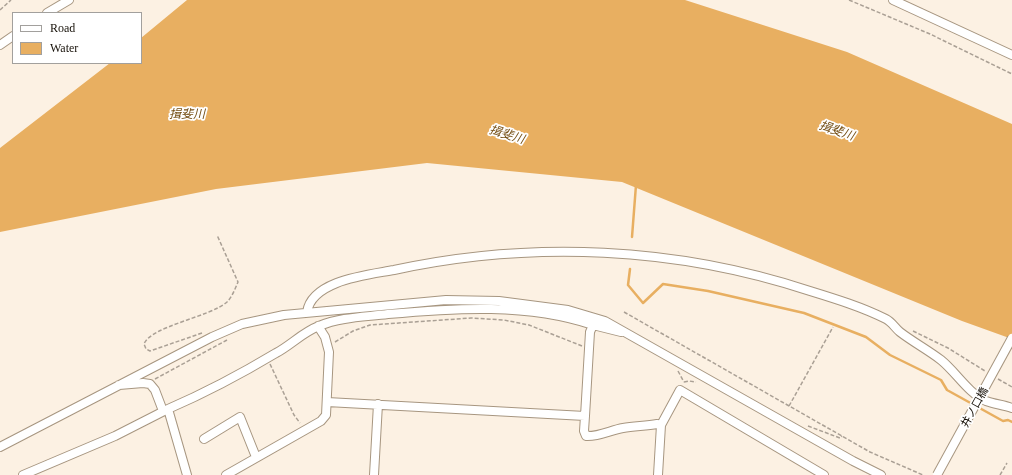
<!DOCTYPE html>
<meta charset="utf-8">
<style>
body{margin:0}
#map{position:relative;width:1012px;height:475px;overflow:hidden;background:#fcf1e3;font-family:Georgia,serif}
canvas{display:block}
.legend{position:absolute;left:12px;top:12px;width:130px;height:52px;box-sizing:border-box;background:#fff;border:1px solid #a2a09d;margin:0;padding:5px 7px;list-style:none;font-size:12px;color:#171109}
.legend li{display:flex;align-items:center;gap:8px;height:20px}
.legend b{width:20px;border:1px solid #a2a09d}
</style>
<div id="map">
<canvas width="1012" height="475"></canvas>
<ul class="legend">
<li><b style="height:5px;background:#fff"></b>Road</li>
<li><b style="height:11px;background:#e8af61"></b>Water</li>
</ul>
</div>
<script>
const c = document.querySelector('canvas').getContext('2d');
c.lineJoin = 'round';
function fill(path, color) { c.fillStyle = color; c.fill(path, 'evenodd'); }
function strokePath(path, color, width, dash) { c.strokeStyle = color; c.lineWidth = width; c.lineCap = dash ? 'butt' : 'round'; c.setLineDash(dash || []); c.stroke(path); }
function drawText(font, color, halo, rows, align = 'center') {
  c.font = font + ' Georgia,"Noto Sans JP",serif'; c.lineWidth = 3.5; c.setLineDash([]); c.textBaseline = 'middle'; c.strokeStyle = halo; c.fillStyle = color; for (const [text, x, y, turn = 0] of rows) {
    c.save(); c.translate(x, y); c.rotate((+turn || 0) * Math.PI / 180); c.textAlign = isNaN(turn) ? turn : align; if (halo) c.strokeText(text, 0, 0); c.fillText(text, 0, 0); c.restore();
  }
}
fill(new Path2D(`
 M187,0H685L847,52L1012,124V339L962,321L622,182L427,163L216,189L0,232V148L110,63H141V38Z`), '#e8af61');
strokePath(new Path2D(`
 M632,237L636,185
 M630,269L628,285L643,303L663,284L708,291L804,313L866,337L890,355L941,380L947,390L1003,421L1008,420L1012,422`), '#e8af61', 2.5);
const minor = new Path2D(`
 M893,0L1012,55
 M47,13L69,0
 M0,45L13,36
 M307,312C312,280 368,275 394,270C532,240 677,247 810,291C836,299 862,307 886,319C892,322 895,328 900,332C913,342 928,350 941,360C956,372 968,393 986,401C994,404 1004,405 1012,408
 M621,332L593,325L590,332L585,416L584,431L586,436C598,437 611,430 623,428C634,426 646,426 657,424L661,425
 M119,385L143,383L150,384L155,390L163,411
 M327,402L585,416
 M168,409C205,393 241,374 276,353C291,345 303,332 319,326C341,317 365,317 388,314C455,308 528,303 593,325
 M204,439L240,417L256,457
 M0,447L212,337L242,324L284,315L446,300L499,301L568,310L605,321L853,461L881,475
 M23,475L115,436L168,409L187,475
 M226,475L321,421L326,415L329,352L325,337L318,326
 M374,475L378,404
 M658,475L661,425L680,390L824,475`);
strokePath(minor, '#a79680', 10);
strokePath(new Path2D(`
 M849,0L930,34L1012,74
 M0,10L11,0
 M624,312L870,452L923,475
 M913,331L948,348L985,371
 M202,333L150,351L146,349L144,344C151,326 210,317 227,302C232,297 235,289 238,282L217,235
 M335,342L353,331L370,325L471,318L504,320L529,325L582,346
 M270,364L294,415L300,423
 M678,371L684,382
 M155,379L227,340
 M998,379L1012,387
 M684,382L689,381L696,382
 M789,406L833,327
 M808,426L840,438L842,436
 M1000,475L1007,463`), '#aaa095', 1.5, [4, 2]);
strokePath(minor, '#fff', 8);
const minorBridge = new Path2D(`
 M937,475L1012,338`);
strokePath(minorBridge, '#a79680', 10, []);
strokePath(minorBridge, '#fff', 8);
drawText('11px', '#171109', '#fff', [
 ["井ノ口橋",974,407,-61]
]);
drawText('italic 12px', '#754f15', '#fff', [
 ["揖斐川",187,113],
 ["揖斐川",837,130,19],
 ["揖斐川",507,134,17]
]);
</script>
